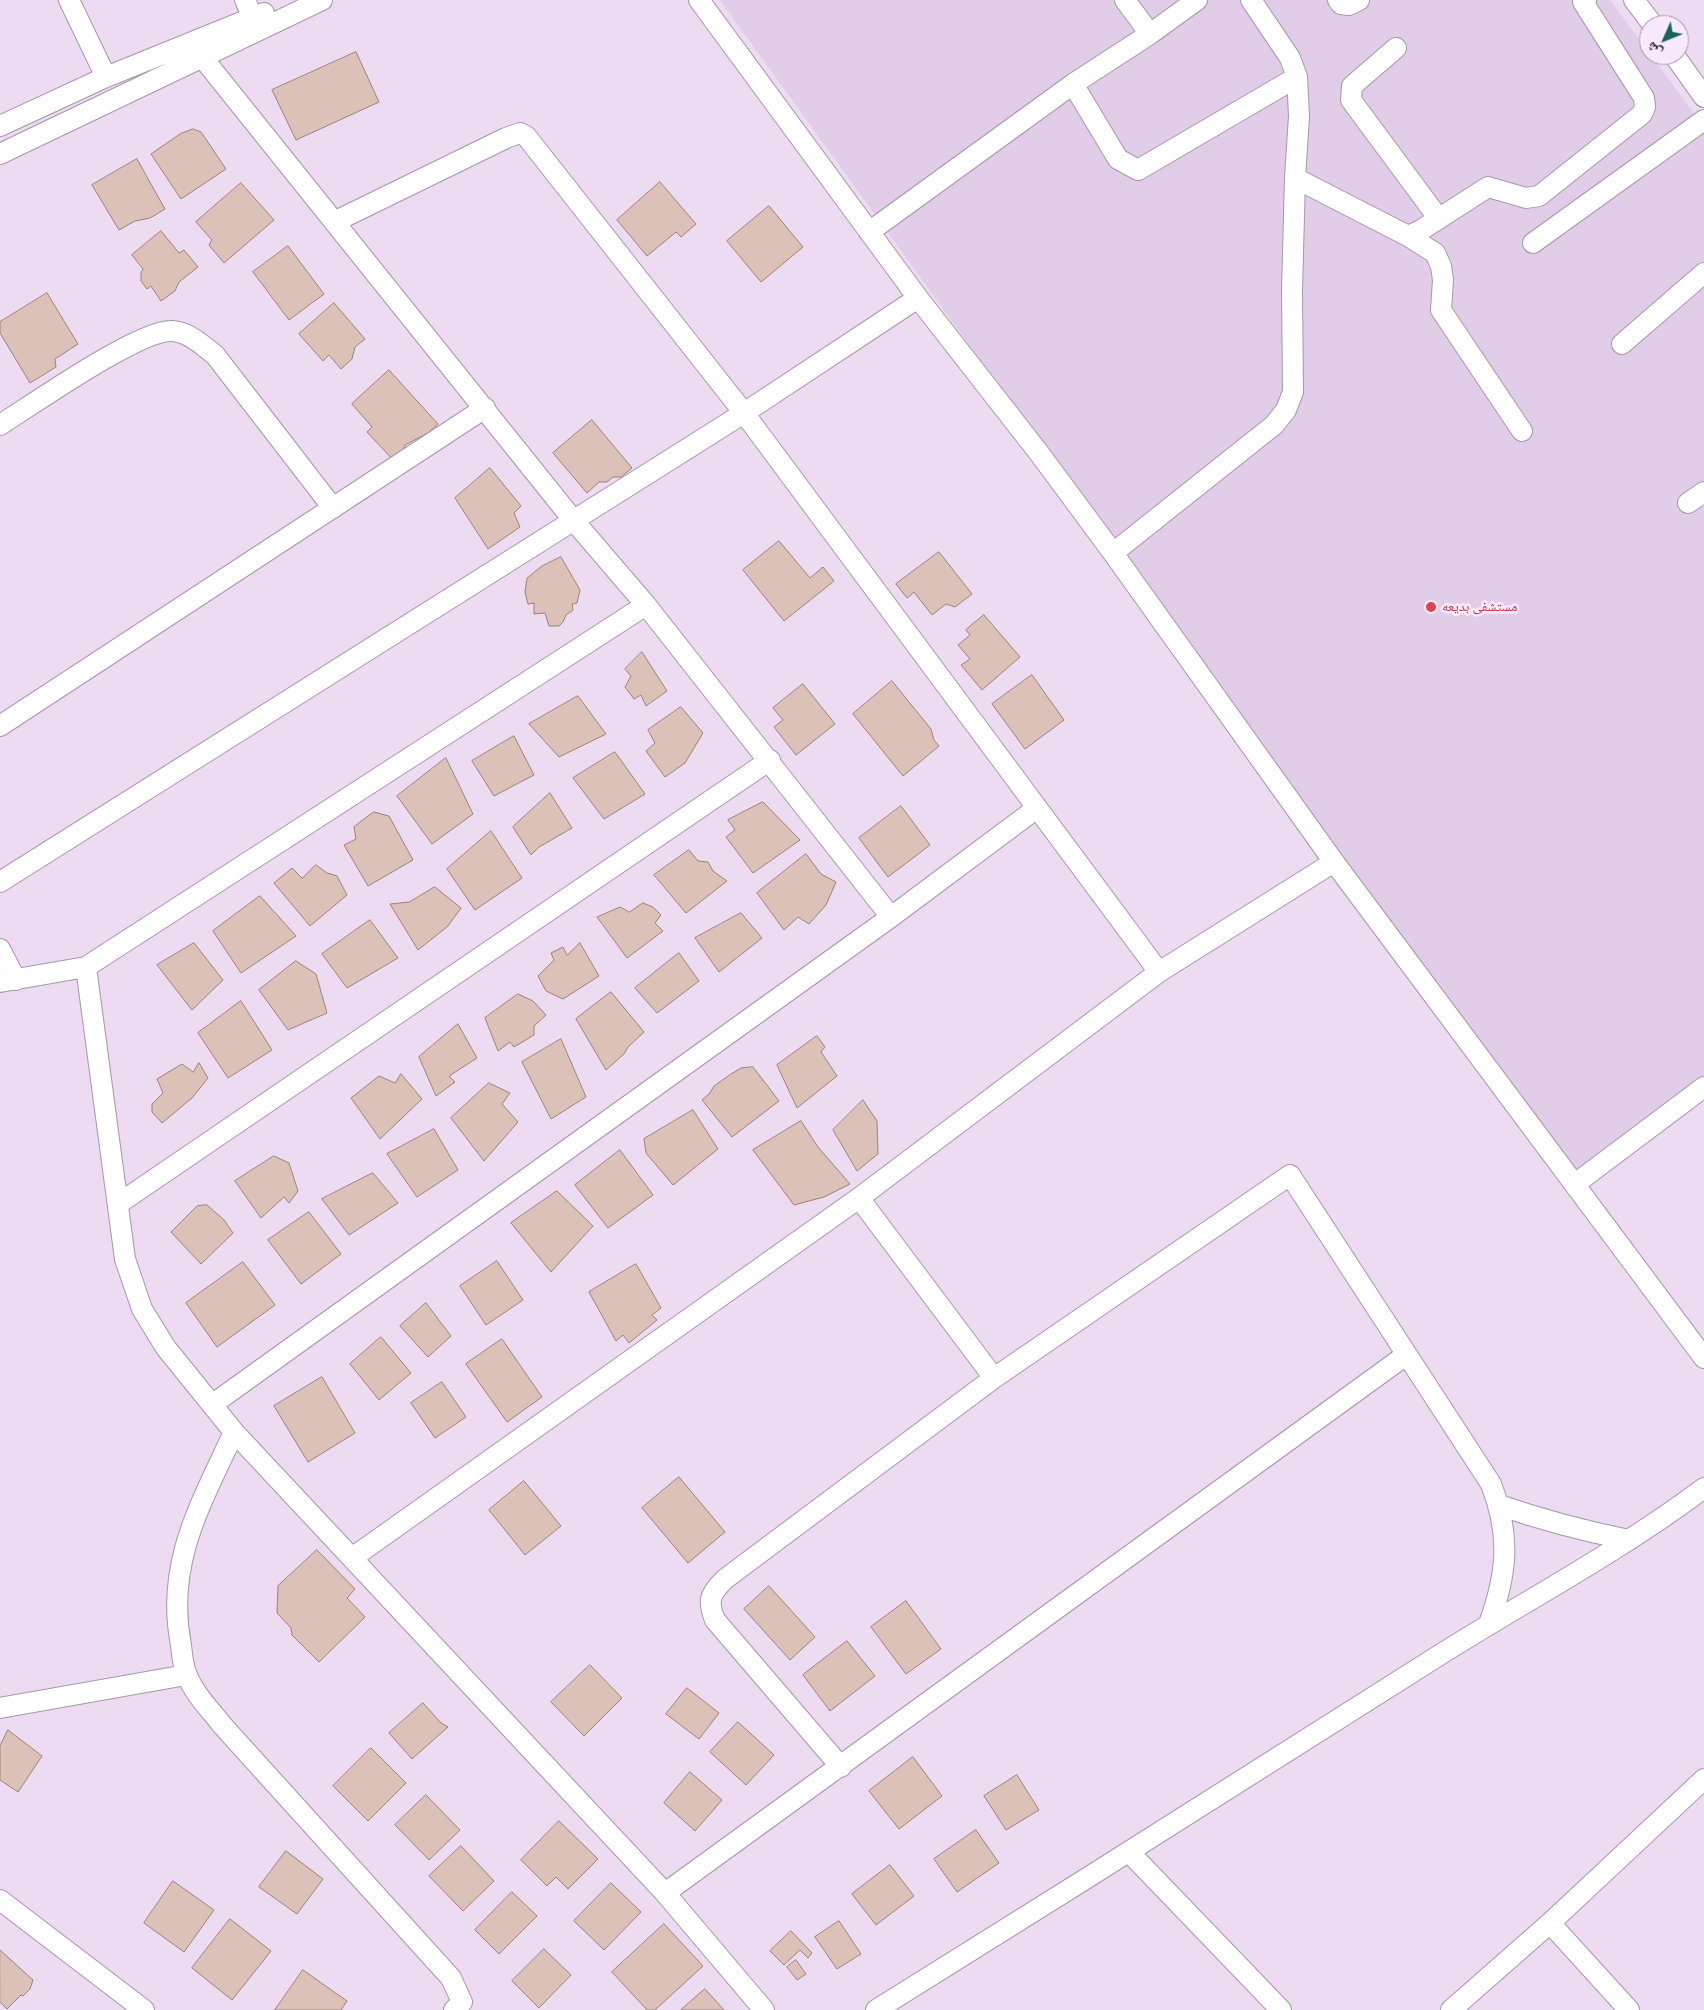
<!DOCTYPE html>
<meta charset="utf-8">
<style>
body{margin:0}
#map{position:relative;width:1704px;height:2010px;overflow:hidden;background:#ecdbf1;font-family:"PT Sans Narrow","Noto Naskh Arabic",sans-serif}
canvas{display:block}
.north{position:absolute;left:1639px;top:15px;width:50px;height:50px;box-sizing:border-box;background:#f9e9fe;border:1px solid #a397a6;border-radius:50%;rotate:226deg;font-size:14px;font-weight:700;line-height:20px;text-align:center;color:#211b22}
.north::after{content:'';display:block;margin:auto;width:18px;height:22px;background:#196359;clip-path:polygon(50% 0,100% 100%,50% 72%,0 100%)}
</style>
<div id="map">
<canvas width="1704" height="2010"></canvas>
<div class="north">ش</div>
</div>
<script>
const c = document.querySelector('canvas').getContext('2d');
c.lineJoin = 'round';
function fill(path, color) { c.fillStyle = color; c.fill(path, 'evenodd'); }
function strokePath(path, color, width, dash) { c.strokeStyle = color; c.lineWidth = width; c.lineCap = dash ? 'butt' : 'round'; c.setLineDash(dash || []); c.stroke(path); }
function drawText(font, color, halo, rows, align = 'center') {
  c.font = font + ' "PT Sans Narrow","Noto Naskh Arabic",sans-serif'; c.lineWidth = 5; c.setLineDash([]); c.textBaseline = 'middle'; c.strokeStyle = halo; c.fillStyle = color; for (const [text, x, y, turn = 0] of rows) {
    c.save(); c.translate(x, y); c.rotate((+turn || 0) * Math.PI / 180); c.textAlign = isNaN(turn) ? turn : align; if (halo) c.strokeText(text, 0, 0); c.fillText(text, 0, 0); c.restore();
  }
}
fill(new Path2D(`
 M720,0H1610L1704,127V1086L1575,1184Z`), '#e2cde9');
const building = new Path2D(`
 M356,52L379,102L296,140L272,90Z
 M193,129L201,132L226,169L181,199L151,154L180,134Z
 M137,159L165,209L150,218L135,221L119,230L92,185Z
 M660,182L696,224L681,237L676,232L647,256L617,220Z
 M241,183L274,220L224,263L209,245L212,240L196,222Z
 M769,206L803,247L761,282L727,241Z
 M161,231L179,253L184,250L198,267L179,282L175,291L161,301L151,286L147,289L141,281V273L143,269L132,255Z
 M288,246L324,294L289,320L253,272Z
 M47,293L78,344L55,359L56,367L30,383L0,333V322Z
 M334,303L365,339L355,347L352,359L341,369L329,355L323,361L299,334Z
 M389,370L438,424L428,433L405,445L402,455L395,462L367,432L372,427L352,404Z
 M592,420L632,468L621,477H613L607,482H599L587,493L553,453Z
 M490,468L521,506L514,513L520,527L488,549L455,498Z
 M779,541L810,578L823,567L834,581L784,621L743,570Z
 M939,552L972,594L955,607L946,604L932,615L914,592L907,598L896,584Z
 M561,557L580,590L577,603L572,604L573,610L566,615L563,622L559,626H549L545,613L534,614V603L528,604L525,592L527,578L542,566Z
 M984,615L1020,657L982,690L961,665L970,659L958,645L970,635L966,630Z
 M642,652L667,691L646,706L641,695L634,699L625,687L631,676L625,669Z
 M1032,675L1064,720L1025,749L992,704Z
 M892,681L931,729L934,740L939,746L903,776L853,714Z
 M803,684L835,724L796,755L774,727L783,720L773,708Z
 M578,696L606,734L559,757L529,724Z
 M681,707L703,733L685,763L665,777L646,751L655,743L648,730Z
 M514,736L534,775L494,796L472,761Z
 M615,752L645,794L604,819L573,778Z
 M446,758L473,814L432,844L397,796Z
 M550,793L572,828L539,847L531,855L513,827Z
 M763,802L800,840L753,873L726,837L735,830L728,820Z
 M901,806L930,845L888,877L859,838Z
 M374,812L389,816L413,860L368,886L344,845L356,839L354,827Z
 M491,831L522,878L475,910L447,869Z
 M689,850L698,861L708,862L713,871L727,881L686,913L654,875Z
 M806,854L821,874L836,882L826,905L809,924L798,917L784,930L757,893Z
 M316,865L327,873L337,876L347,895L310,926L274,883L292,868L302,878Z
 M435,887L461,908L448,926L418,950L390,904L409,902Z
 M260,896L296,936L241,973L213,931Z
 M643,903L653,907L661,915L655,923L663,931L627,958L597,917L620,907L629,912Z
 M741,913L762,938L719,972L695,938Z
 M370,920L398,958L347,988L322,954Z
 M194,943L223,980L192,1010L157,965Z
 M580,943L599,976L563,999L546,991L538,976L554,960L551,953L563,947L567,955Z
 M679,953L699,981L657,1013L635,988Z
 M296,961L316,974L327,1013L288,1030L259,990Z
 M611,992L644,1032L628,1047L624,1054L606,1070L576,1019Z
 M518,994L533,1001L546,1015L534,1026V1035L514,1047L510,1042L498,1051L485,1018Z
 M241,1001L272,1050L228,1078L198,1033Z
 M458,1024L477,1058L449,1076L455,1082L436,1096L419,1057Z
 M817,1036L825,1047L821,1052L837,1076L797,1108L777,1065Z
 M561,1039L586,1097L551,1119L522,1062Z
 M199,1063L208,1078L192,1098L162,1123L152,1112V1104L163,1093L157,1079L182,1064L193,1072Z
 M753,1067L779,1101L732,1137L702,1100L709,1094L714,1086L731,1074L741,1068Z
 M401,1074L422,1099L380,1139L351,1098L379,1076L395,1083Z
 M489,1083L510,1093L502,1104L518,1122L484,1161L451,1118Z
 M863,1100L877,1121L878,1154L857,1171L833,1130Z
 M693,1110L718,1149L673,1185L646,1153L644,1139Z
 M801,1121L818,1147L850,1184L824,1197L794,1205L753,1150Z
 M434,1129L458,1170L417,1197L387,1154Z
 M620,1150L653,1195L608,1228L575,1185Z
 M274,1156L289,1163L298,1191L289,1203L284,1197L261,1218L235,1181Z
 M373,1173L398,1203L349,1235L322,1199Z
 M557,1191L593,1226L551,1272L511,1223Z
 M207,1205L224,1220L233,1233L201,1264L171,1232L197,1206Z
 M309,1212L341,1254L301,1284L268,1240Z
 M497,1261L523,1300L486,1325L460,1286Z
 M243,1262L275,1305L217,1347L186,1303Z
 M636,1264L661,1308L652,1315L657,1320L629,1343L623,1335L616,1341L589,1292Z
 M426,1303L451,1336L428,1357L400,1326Z
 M381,1337L411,1373L379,1400L350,1364Z
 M502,1339L542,1397L507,1422L466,1364Z
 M322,1377L355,1433L308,1462L274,1406Z
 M442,1382L466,1417L435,1438L411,1403Z
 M679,1477L725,1532L688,1563L642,1508Z
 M524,1481L561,1526L525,1555L489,1510Z
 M317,1550L355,1589L347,1598L365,1617L319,1662L292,1635L291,1628L277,1613L278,1586Z
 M769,1586L815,1637L790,1660L744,1609Z
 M906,1601L941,1649L906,1674L871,1627Z
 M847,1641L875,1676L830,1711L803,1675Z
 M590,1665L622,1698L584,1736L551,1702Z
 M687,1688L719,1713L699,1739L666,1714Z
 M423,1703L441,1723L448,1727L412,1759L389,1733Z
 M738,1722L774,1755L746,1785L710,1752Z
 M8,1730L42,1756L18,1792L0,1780V1746Z
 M371,1748L406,1783L368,1821L333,1786Z
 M913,1757L942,1796L899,1829L869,1791Z
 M690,1772L722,1800L695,1831L664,1803Z
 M1017,1775L1039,1810L1006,1830L984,1796Z
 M426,1795L460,1830L429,1860L395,1825Z
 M559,1821L598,1859L568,1889L556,1877L547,1886L521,1860Z
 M976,1830L999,1863L957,1892L934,1859Z
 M461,1846L494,1881L463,1911L429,1876Z
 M286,1851L323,1879L297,1914L259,1887Z
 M890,1865L914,1896L876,1925L852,1894Z
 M173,1881L214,1910L184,1952L144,1923Z
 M611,1883L641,1912L604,1950L574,1921Z
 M512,1892L537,1916L499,1954L475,1930Z
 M230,1919L271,1951L232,2000L192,1968Z
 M839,1921L861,1954L837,1969L815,1937Z
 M664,1924L703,1966L655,2010H647L612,1972Z
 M791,1931L812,1953L808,1958L800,1950L784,1965L770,1951Z
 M544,1949L571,1975L539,2008L512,1981Z
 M0,1950L33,1980L30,1989L23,1996L21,1995L7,2009L0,2002Z
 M796,1960L806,1974L797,1980L787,1967Z
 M303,1970L347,2001L341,2010H275Z
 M705,1989L724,2010H681Z`);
fill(building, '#dcc1b9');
strokePath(building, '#9b827a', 1);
const minor = new Path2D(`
 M69,0L106,77
 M245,0L253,18
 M699,0L918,298L1039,453L1113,553L1334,862L1704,1358
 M1125,0L1150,34
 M1338,0L1341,4L1349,5L1359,0
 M1634,0L1653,25
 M1396,48L1352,86L1351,100L1439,219
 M1674,55L1704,97
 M202,57L574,521L646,605L891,917
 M1073,84L1118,159L1138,170L1297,77
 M0,126L106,77L264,13
 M0,154L322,0
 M1295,178L1408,236L1421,230L1488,187L1526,198L1539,196L1642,114L1645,107L1644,98L1583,2L1586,0
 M334,222L506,138L520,133L526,136L744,413L1159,972
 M869,232L1073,84L1150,34L1197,0
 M1408,236L1435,253L1441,266L1443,280L1441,310L1522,431
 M1533,243L1704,120
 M1622,344L1704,273
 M0,425C32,405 140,329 172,331C189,332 202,345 215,355L333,508
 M1688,503L1704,492
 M1113,553L1274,425L1286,410L1293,392L1292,291L1295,178L1299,116L1297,77L1290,58L1251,0
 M0,726L485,408
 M0,882L744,413L918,298
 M0,949L16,980
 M86,967L125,1259L142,1309L166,1348L234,1432L665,1893L764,2010
 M0,982L86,967L646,605
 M1575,1184L1704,1087
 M859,1198L994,1378
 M118,1204L770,760
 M213,1404L891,917L1037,808
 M234,1432C201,1504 165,1563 181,1645C182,1655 183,1667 187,1675C194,1694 210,1709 222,1725L451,1978L462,2002L454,2010
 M1499,1505C1542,1520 1584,1531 1629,1540
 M352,1558L859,1198L1159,972L1334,862
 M0,1708L186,1675
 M841,1767L715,1620C707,1600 710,1594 725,1579L994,1378L1290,1175L1491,1484C1511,1535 1507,1574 1489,1624
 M1129,1852L1281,2010
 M665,1893L1406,1355
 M0,1900L144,2010
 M1550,1923L1629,2010
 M876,2010C1064,1893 1251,1775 1438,1656C1527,1600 1620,1551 1704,1488
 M1451,2010L1550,1923L1704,1779`);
strokePath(minor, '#a697aa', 22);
strokePath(minor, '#fff', 20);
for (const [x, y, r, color] of [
 [1431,607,6,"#e0444e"]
]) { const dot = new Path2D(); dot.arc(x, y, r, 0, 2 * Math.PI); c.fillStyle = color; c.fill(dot); strokePath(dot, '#f9e9fe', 2); }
drawText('14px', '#be3a42', '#f9e9fe', [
 ["مستشفى بديعه",1442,607]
], 'left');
</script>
